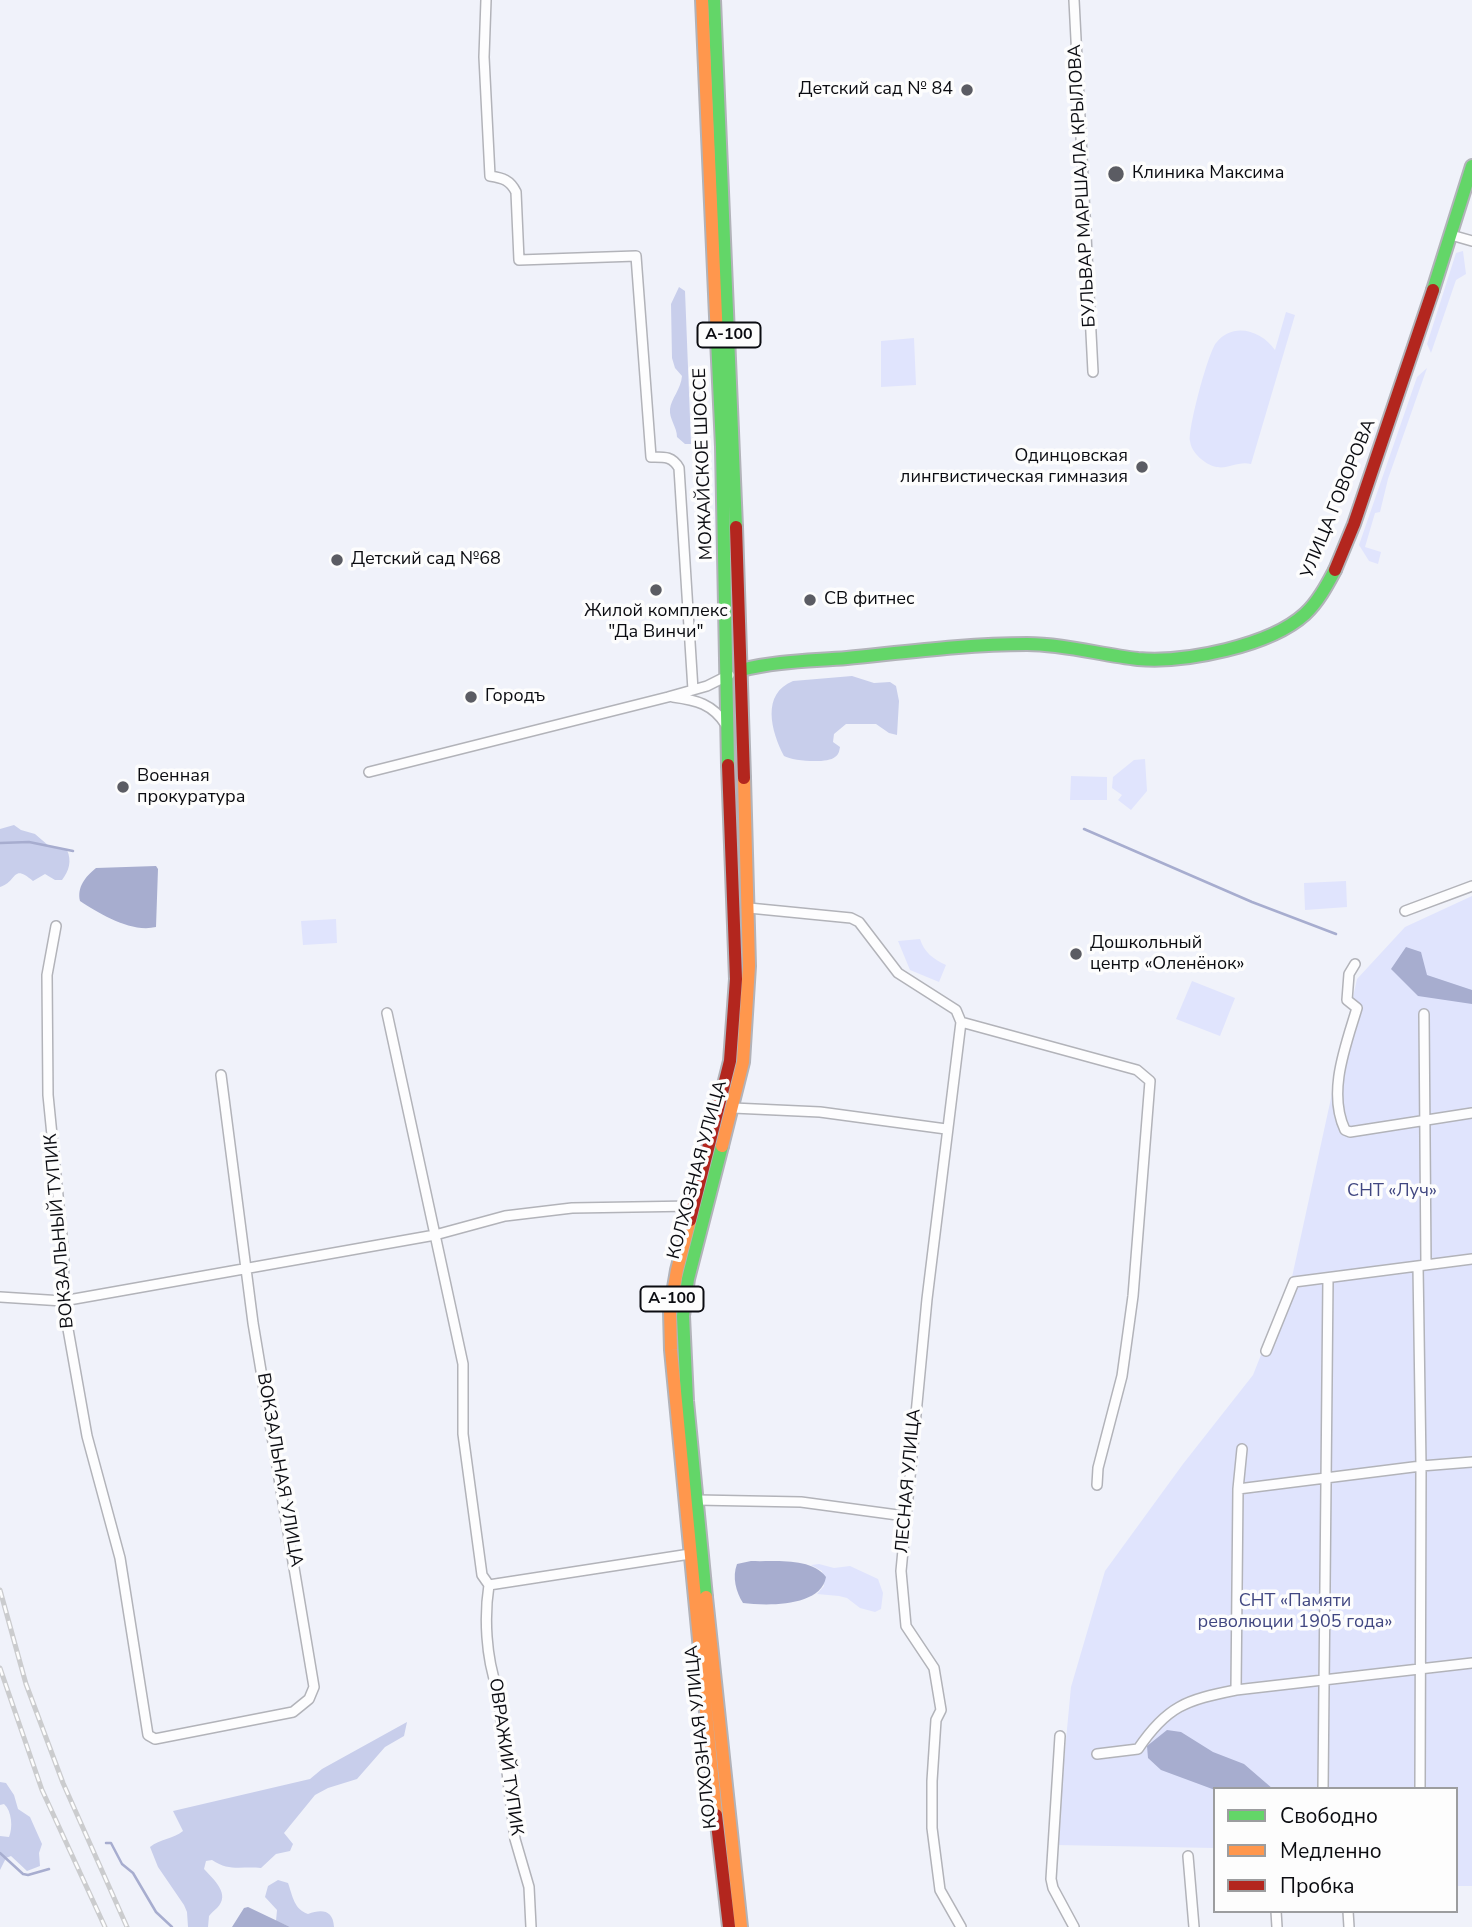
<!DOCTYPE html>
<meta charset="utf-8">
<style>
body{margin:0}
#map{position:relative;width:1472px;height:1927px;overflow:hidden;background:#f0f2fa;font-family:"Nunito Sans",sans-serif}
canvas{display:block}
.legend{position:absolute;left:1213px;top:1787px;width:245px;height:126px;box-sizing:border-box;background:#fdfdfd;border:2px solid #9c9d9f;margin:0;padding:9px 12px;list-style:none;font-size:21px;color:#0b0c11}
.legend li{display:flex;align-items:center;gap:14px;height:35px}
.legend b{width:35px;border:2px solid #9c9d9f}
</style>
<div id="map">
<canvas width="1472" height="1927"></canvas>
<ul class="legend">
<li><b style="height:9px;background:#63d668"></b>Свободно</li>
<li><b style="height:9px;background:#ff974d"></b>Медленно</li>
<li><b style="height:9px;background:#b3261e"></b>Пробка</li>
</ul>
</div>
<script>
const c = document.querySelector('canvas').getContext('2d');
c.lineJoin = 'round';
function fill(path, color) { c.fillStyle = color; c.fill(path, 'evenodd'); }
function strokePath(path, color, width, dash) { c.strokeStyle = color; c.lineWidth = width; c.lineCap = dash ? 'butt' : 'round'; c.setLineDash(dash || []); c.stroke(path); }
function drawText(font, color, halo, rows, align = 'center') {
  c.font = font + ' "Nunito Sans",sans-serif'; c.lineWidth = 7; c.setLineDash([]); c.textBaseline = 'middle'; c.strokeStyle = halo; c.fillStyle = color; for (const [text, x, y, turn = 0] of rows) {
    c.save(); c.translate(x, y); c.rotate((+turn || 0) * Math.PI / 180); c.textAlign = isNaN(turn) ? turn : align; if (halo) c.strokeText(text, 0, 0); c.fillText(text, 0, 0); c.restore();
  }
}
fill(new Path2D(`
 M1463,251L1466,274L1456,280L1431,353L1427,344L1456,253Z
 M1286,312L1295,315L1251,464C1234,460 1224,475 1205,462C1198,457 1191,450 1190,441C1188,428 1208,353 1216,343C1233,321 1262,331 1275,350Z
 M914,338L916,385L881,387V341Z
 M1427,368L1388,479L1380,512L1375,513L1365,547L1381,552L1378,564L1369,561L1359,545L1417,377Z
 M1145,759L1147,791L1131,810L1118,800L1122,795L1112,788L1113,777L1134,760Z
 M1071,776L1107,777V800H1070Z
 M1346,881L1347,907L1305,910L1304,883Z
 M1472,896V1886H1456V1789H1215V1848L1056,1845L1071,1687L1105,1571L1183,1464L1253,1375L1292,1277L1357,979L1405,927Z
 M336,919L337,943L303,945L301,921Z
 M920,939C924,952 933,959 946,965L939,982L910,970L898,941Z
 M1192,981L1235,998L1220,1036L1176,1019Z
 M819,1564L834,1568L850,1566L878,1579L883,1593L881,1609L875,1612L860,1608L847,1598L839,1596L817,1594L824,1586L822,1571L811,1565Z`), '#e0e4fd');
fill(new Path2D(`
 M679,287L685,291L691,444H685L677,437C677,427 669,419 670,409C671,399 681,389 682,376L675,368L672,358L671,304Z
 M852,676L874,683L890,682L896,686L899,701L897,735L889,733L876,724H846L834,734L833,742L840,747C839,752 839,754 835,757C827,764 793,761 784,756C771,731 761,694 793,681Z
 M14,825L21,830L35,834L49,846L67,850C72,861 69,871 62,880H55L45,874L33,881C12,863 18,881 0,887V829Z
 M407,1722L404,1736L385,1747L357,1779L328,1788L315,1795L284,1833L293,1844L290,1851L276,1854L261,1868C241,1866 230,1872 212,1860L206,1861L204,1869C214,1880 231,1894 217,1908C214,1911 211,1913 209,1916L208,1927H188L187,1912L184,1905L158,1867L150,1847C160,1839 173,1839 183,1831L173,1811L310,1779L322,1769Z
 M0,1782L6,1783L14,1795L18,1809L30,1817L42,1844L39,1853L40,1866L27,1871L11,1856L6,1858L0,1870V1836L9,1837C13,1828 12,1811 4,1804L0,1805Z
 M278,1880L288,1883C293,1897 294,1909 308,1914C322,1909 333,1910 334,1927H290L276,1921L277,1910L265,1897L268,1886Z`), '#c8ceeb');
fill(new Path2D(`
 M156,866L158,869L156,927C131,933 100,914 80,901C77,887 85,877 96,868Z
 M1406,947L1421,952L1427,975L1472,990V1004L1418,996L1391,969Z
 M751,1561C774,1562 811,1557 826,1577C821,1607 767,1606 743,1603C736,1592 732,1577 737,1564Z
 M1167,1730L1181,1732L1213,1752L1244,1764L1273,1789L1215,1790L1161,1770L1148,1758L1147,1746Z
 M248,1907L290,1927H232L244,1908Z`), '#a7adcf');
strokePath(new Path2D(`
 M1084,829L1252,902L1336,934
 M0,843L29,842L73,851
 M106,1843H111L122,1864L133,1873L156,1912L172,1927
 M0,1853L23,1874L28,1875L49,1869`), '#a7adcf', 2.5);
const street = new Path2D(`
 M486,0L484,57L490,176C503,178 510,180 516,192L519,260L636,256L651,457C664,457 672,456 679,468L693,690
 M1074,0L1093,372
 M1451,235L1472,241
 M673,697C696,700 713,704 726,725
 M369,772L668,697L707,686L729,675
 M749,908L851,918L859,922L898,973L956,1010L961,1022
 M1405,911L1472,886
 M56,926L47,975L48,1095L64,1256L63,1301L87,1436L120,1558L148,1735L155,1739L293,1712L309,1699L314,1687L253,1323L221,1075
 M1355,964L1349,974L1347,1000L1357,1008C1346,1045 1327,1092 1345,1130L1350,1132L1472,1113
 M387,1013L463,1364V1434L482,1575L489,1585
 M1424,1014L1426,1265
 M961,1022L927,1299L901,1571L906,1626L934,1668L941,1710L936,1720L932,1781V1828L940,1890L961,1927
 M961,1022L1137,1070L1150,1081L1133,1296L1122,1376L1098,1468L1097,1485
 M733,1108L820,1112L946,1129
 M1418,1266L1421,1466L1420,1789
 M0,1297L63,1301L435,1235L505,1216L572,1208L694,1206
 M1266,1351L1294,1282L1472,1259
 M1238,1489L1421,1466L1472,1462
 M697,1500L801,1502L905,1516
 M489,1585C484,1617 486,1657 497,1688L515,1839L529,1887L531,1927
 M489,1585L690,1554
 M1236,1690L1238,1489L1242,1449
 M1060,1736L1051,1879L1053,1888L1074,1927
 M1097,1754L1138,1749C1167,1706 1186,1700 1236,1690L1472,1663
 M1323,1789L1328,1279
 M1188,1856L1194,1927
 M1276,1911L1277,1927
 M1348,1911L1349,1927`);
const fast = new Path2D(`
 M714,0L736,527
 M1433,290L1472,166
 M717,339L722,447L728,765
 M741,670C776,661 811,661 847,658C907,652 967,644 1027,644C1065,644 1101,655 1138,659C1185,663 1270,646 1305,614C1318,602 1327,585 1335,570
 M706,1597L687,1401L683,1316L688,1279L722,1146`);
const slow = new Path2D(`
 M702,0L717,339
 M722,1146L743,1062L749,966L744,778
 M690,1220L677,1270L670,1311L671,1350L716,1815
 M706,1597L741,1927`);
const jam = new Path2D(`
 M736,527L744,778
 M1335,570L1354,524L1433,290
 M690,1220L730,1061L736,979L728,765
 M716,1815L729,1927`);
strokePath(street, '#b2b3b9', 12);
strokePath(fast, '#b2b3b9', 16);
strokePath(slow, '#b2b3b9', 16);
strokePath(jam, '#b2b3b9', 16);
strokePath(street, '#fdfdfe', 9);
strokePath(fast, '#63d668', 12);
strokePath(slow, '#ff974d', 12);
strokePath(jam, '#b3261e', 12);
const rail = new Path2D(`
 M0,1590L26,1684L63,1783L127,1927
 M0,1668L42,1790L105,1927`);
strokePath(rail, '#cbccce', 5);
strokePath(rail, '#fdfdfd', 2.5, [8]);
for (const [x, y, r, color] of [
 [967,90,7,"#5b5c63"],
 [1116,174,9,"#5b5c63"],
 [1142,467,7,"#5b5c63"],
 [337,560,7,"#5b5c63"],
 [656,590,7,"#5b5c63"],
 [810,600,7,"#5b5c63"],
 [471,697,7,"#5b5c63"],
 [123,787,7,"#5b5c63"],
 [1076,954,7,"#5b5c63"]
]) { const dot = new Path2D(); dot.arc(x, y, r, 0, 2 * Math.PI); c.fillStyle = color; c.fill(dot); strokePath(dot, '#fdfdfd', 2.5); }
for (const [x, y, w] of [
 [729,335,63],
 [672,1299,63]
]) { const box = new Path2D(); box.roundRect(x - w / 2, y - 12.5, w, 25, 5); c.fillStyle = '#fdfdfd'; c.fill(box); strokePath(box, '#0b0c11', 2); }
drawText('bold 16px', '#0b0c11', null, [
 ["А-100",729,335],
 ["А-100",672,1299]
]);
drawText('18px', '#0b0c11', '#fdfdfd', [
 ["Детский сад № 84",953,90,"right"],
 ["Клиника Максима",1132,174],
 ["Одинцовская",1128,457,"right"],
 ["лингвистическая гимназия",1128,478,"right"],
 ["Детский сад №68",351,560],
 ["СВ фитнес",824,600],
 ["Жилой комплекс",656,612,"center"],
 ["\"Да Винчи\"",656,633,"center"],
 ["Городъ",485,697],
 ["Военная",137,777],
 ["прокуратура",137,798],
 ["Дошкольный",1090,944],
 ["центр «Оленёнок»",1090,965]
], 'left');
drawText('18px', '#0b0c11', '#fdfdfd', [
 ["БУЛЬВАР МАРШАЛА КРЫЛОВА",1083,186,-93],
 ["МОЖАЙСКОЕ ШОССЕ",704,464,-92],
 ["УЛИЦА ГОВОРОВА",1339,499,-68],
 ["КОЛХОЗНАЯ УЛИЦА",698,1170,-75],
 ["ВОКЗАЛЬНЫЙ ТУПИК",60,1231,-95],
 ["ВОКЗАЛЬНАЯ УЛИЦА",279,1470,80],
 ["ЛЕСНАЯ УЛИЦА",909,1481,-85],
 ["КОЛХОЗНАЯ УЛИЦА",702,1737,-96],
 ["ОВРАЖИЙ ТУПИК",505,1757,82]
]);
drawText('18px', '#414781', '#fdfdfd', [
 ["СНТ «Луч»",1392,1192],
 ["СНТ «Памяти",1295,1602],
 ["революции 1905 года»",1295,1623]
]);
</script>
